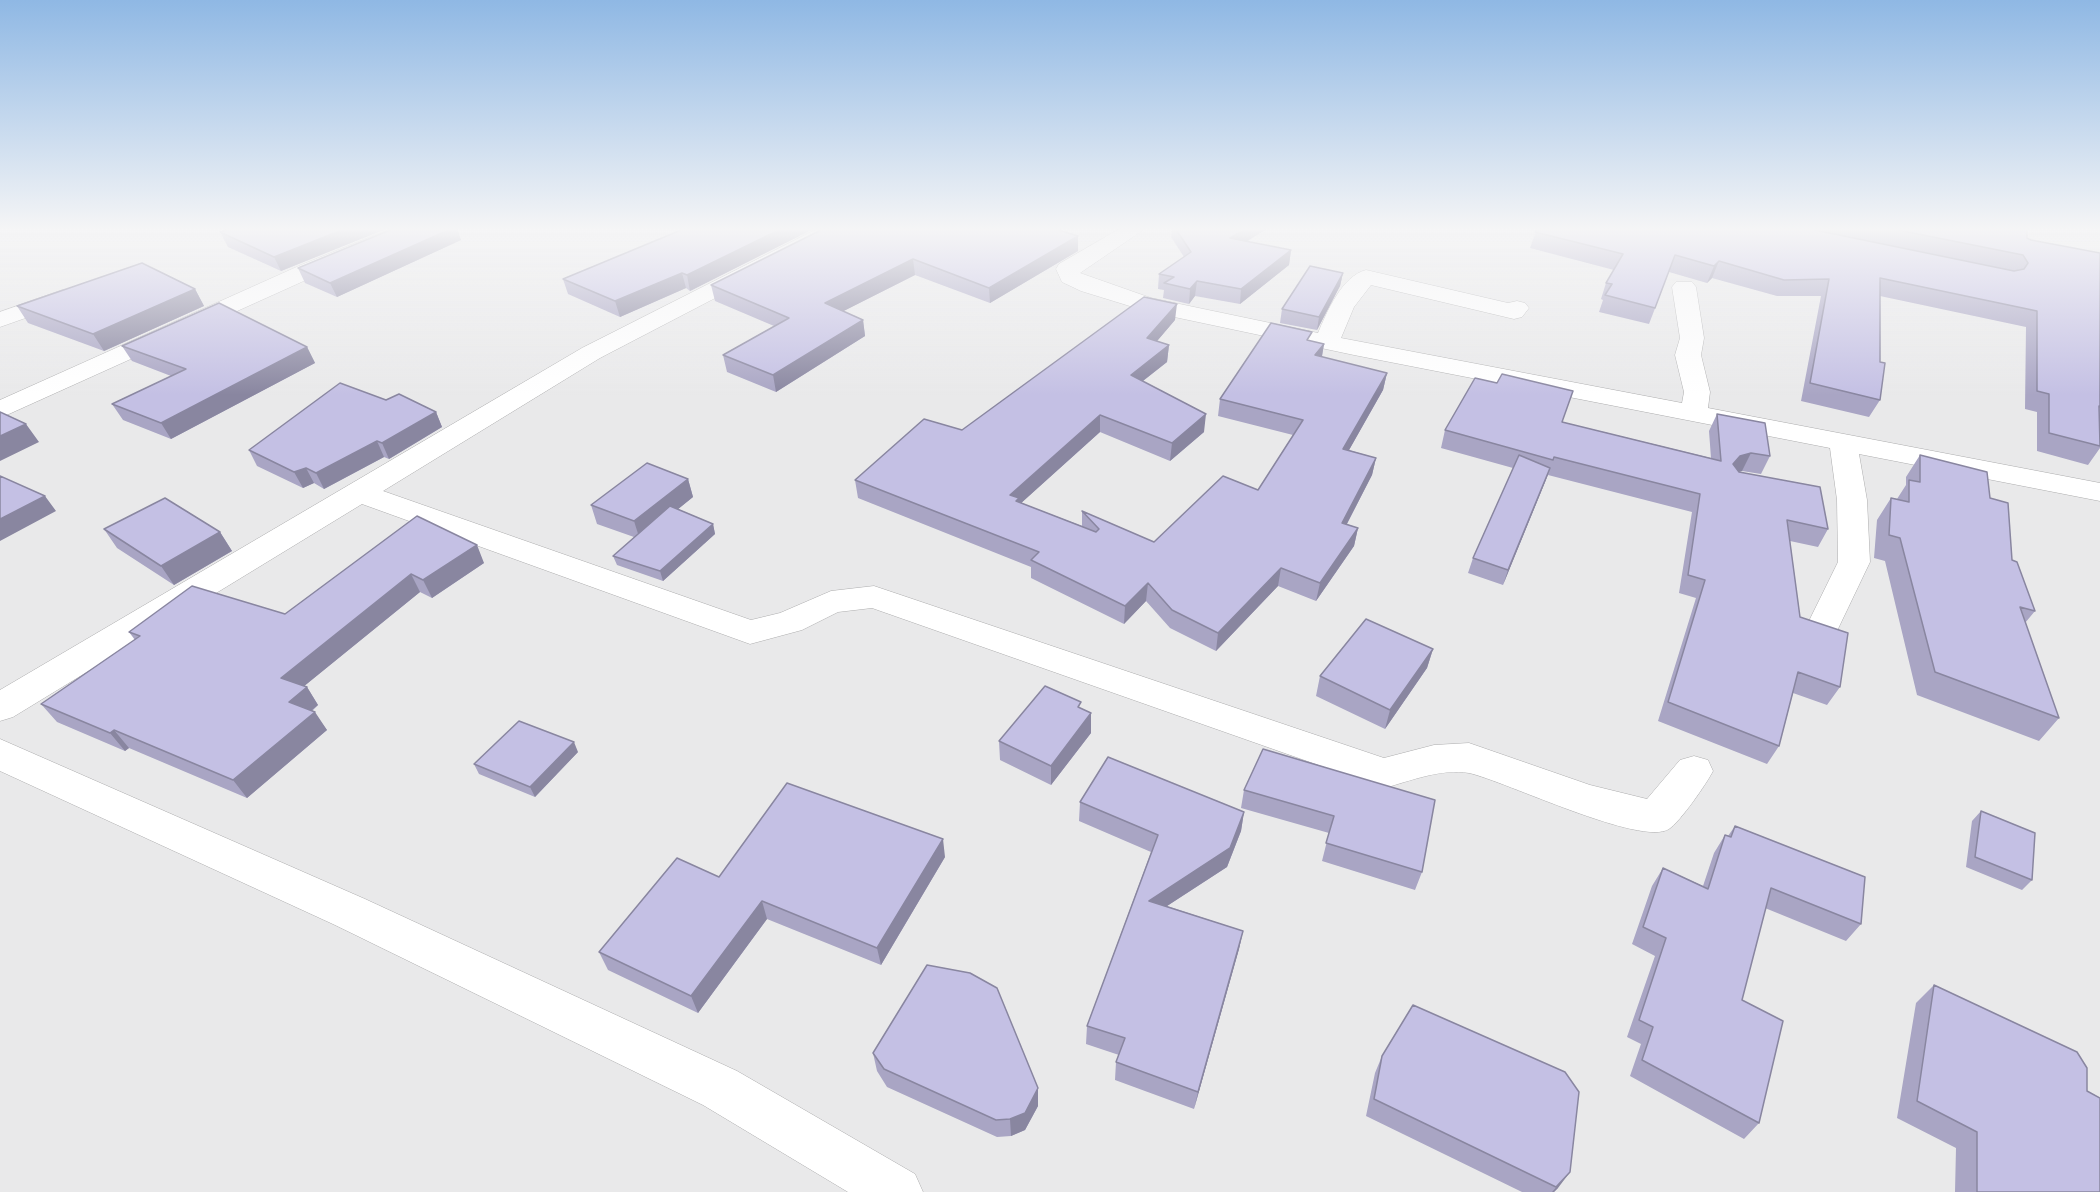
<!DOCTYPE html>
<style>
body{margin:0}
canvas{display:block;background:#e9e9ea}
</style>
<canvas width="2100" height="1192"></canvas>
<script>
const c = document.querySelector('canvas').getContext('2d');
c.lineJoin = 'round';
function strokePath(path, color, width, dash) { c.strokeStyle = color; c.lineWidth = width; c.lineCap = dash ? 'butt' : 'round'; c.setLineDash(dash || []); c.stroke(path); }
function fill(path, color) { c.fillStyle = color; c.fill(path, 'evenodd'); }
const minor = new Path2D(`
 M393,228H422L418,232L317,275L0,418V400L301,265Z
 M819,228H846L842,232L600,358L383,491L751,620L780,613L831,591L874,586L1384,758L1434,745L1469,743L1590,785L1647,799L1680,760L1694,756L1708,760L1713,771C1707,783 1680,822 1669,829C1641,847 1505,781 1469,773C1442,768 1410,781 1384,788L872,608L838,612L802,630L750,644L362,504L13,717L0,721V690L582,348Z
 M1121,228H1146L1080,273L1151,298L1318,333C1327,312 1342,276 1366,270L1508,303L1517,301L1525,303L1529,308L1522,317L1514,319L1371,285L1354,307L1341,338L1682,403L1684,392L1675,355L1680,338L1672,287L1676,282H1692L1696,287L1704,338L1701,355L1710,392L1708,408L2100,483V501L1859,454L1867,500L1870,562L1837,631L1825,635L1813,631L1808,623L1838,562L1837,500L1830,448L1354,355L1146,311L1081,291L1062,282L1056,269L1059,264Z
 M63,290L71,292L75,297L71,302L0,327V312Z
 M0,739L365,899L737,1071L915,1174L923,1192H848L703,1105L335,925L0,771Z`);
strokePath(minor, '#adadae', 1);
fill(minor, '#fff');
fill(new Path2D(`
 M388,228L281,271L228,247L220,232Z
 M395,228H457L461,240L337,297L305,283L298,268Z
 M686,228H815L690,291L686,288L620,317L568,294L563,279Z
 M825,228L1078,251L990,303L915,275L843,311L863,320L865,336L776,392L727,372L723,355L774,326L715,301L711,285Z
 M1172,228H1268L1246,242L1291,250L1289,265L1240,304L1195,296L1189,304L1163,298L1164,290L1158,289L1159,274L1184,257L1171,237Z
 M1537,228H2027V238L2031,240L2100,253V448L2088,465L2037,451V412L2025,409L2026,327L1880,296V400L1869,417L1801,401L1821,296H1777L1712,278L1707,283L1669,272L1649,324L1599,312L1603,300L1601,299L1606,283L1614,270L1530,248Z
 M1343,273L1340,286L1317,330L1280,323L1282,309Z
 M195,289L204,306L104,351L28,323L17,306Z
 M1175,320L1157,341L1169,345L1167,362L1143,381L1204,432L1170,461L1100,432L1021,503L1082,526V511L1154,542L1258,490L1293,435L1218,416L1220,399L1311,341L1324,344L1322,357L1387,373L1383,390L1349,450L1376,458L1372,475L1347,524L1358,528L1354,546L1316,601L1278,586L1216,651L1170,628L1146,601L1124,624L1031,578V567L858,498L855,480L962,430Z
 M122,346L307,347L315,363L171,439L123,420L112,404L171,376L132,361Z
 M1497,383L1562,422L1711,458L1709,431L1717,414L1770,456L1761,474L1742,471L1739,472L1828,529L1818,547L1790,541L1800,617L1840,687L1827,705L1793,693L1779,746L1767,764L1658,721L1696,598L1679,593L1692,512L1548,475L1503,585L1468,573L1473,558L1513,468L1441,448L1445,430Z
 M386,400L436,412L442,427L389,459L384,457L324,489L314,483L303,488L257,466L249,450Z
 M1920,455L1990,498L2012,560L2035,611L2025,623L2059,718L2039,741L1917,695L1885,561L1874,558L1877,520L1891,498L1897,499L1906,485V477Z
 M688,479L693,497L678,509L713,524L715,534L663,581L617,565L613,556L634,537L597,524L591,505Z
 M417,516L484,563L432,598L420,592L304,686L307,687L318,705L312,711L327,730L247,798L129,748L125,751L57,722L41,704L135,640L129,632L285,614Z
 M104,529L220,532L232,551L174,585L117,548Z
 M1433,649L1427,668L1385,729L1316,696L1320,676Z
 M1081,708L1091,713V733L1051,785L1000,760L999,741Z
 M1263,749L1422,872L1415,890L1322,861L1329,833L1241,808L1244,790Z
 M578,752L535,797L479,774L474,764Z
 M1080,802L1244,812L1241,831L1227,867L1167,906L1243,931L1239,949L1194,1109L1115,1080L1116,1062L1119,1055L1086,1044L1087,1026L1151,852L1079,821Z
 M1981,811L2032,880L2022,890L1966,867L1972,821Z
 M1735,826L1861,924L1846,941L1765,908L1742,1000L1759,1123L1744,1139L1630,1076L1641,1044L1627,1037L1655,956L1632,944L1652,886L1663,868L1703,886L1714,853L1725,835L1728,836Z
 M945,857L881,965L767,919L698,1013L608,970L599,952L719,877Z
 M1934,985L2087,1091L2100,1192H1955L1956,1148L1897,1118L1916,1003Z
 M873,1053L1038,1088V1106L1025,1130L1011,1136L997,1137L887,1087L877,1071Z
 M1382,1056L1558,1188L1554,1192H1522L1366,1116L1375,1073Z`), '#a9a5c4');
fill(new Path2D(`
 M347,228H388L281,271L274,257Z
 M453,228H457L461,240L337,297L330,283Z
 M783,228H815L690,291L687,275Z
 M1247,228H1268L1228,253L1230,238Z
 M1078,236V251L990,303L989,288Z
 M1291,250L1289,265L1240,304L1241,289Z
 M913,259L915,275L828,319L825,303Z
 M1719,261L1712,278L1707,283L1714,266Z
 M682,273L686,288L620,317L615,301Z
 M1343,273L1340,286L1317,330L1319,317Z
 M1197,281L1195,296L1189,304L1190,289Z
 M195,289L204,306L104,351L93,334Z
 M1177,304L1175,320L1146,354L1147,338Z
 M863,320L865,336L776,392L773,375Z
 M1324,344L1321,361L1315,355Z
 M1169,345L1167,362L1130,391L1131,375Z
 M307,347L315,363L171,439L161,423Z
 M1387,373L1383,390L1340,466L1343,449Z
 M436,412L442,427L389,459L382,443Z
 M1206,414L1204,432L1170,461L1172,443Z
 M1100,415V432L1019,505L1010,495Z
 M26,424L39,442L0,461V436Z
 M377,441L384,457L324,489L316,473Z
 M1751,453L1742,471L1731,474L1733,464L1740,456Z
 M1376,458L1372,475L1338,541L1342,523Z
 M306,468L314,483L303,488L294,472Z
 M1550,468L1545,482L1503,585L1508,570Z
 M688,479L693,497L640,540L634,521Z
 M45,496L56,511L0,541V519Z
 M713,524L715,534L663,581L660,571Z
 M1358,528L1354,546L1316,601L1320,583Z
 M220,532L232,551L174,585L161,566Z
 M477,545L484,563L432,598L423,580Z
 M1281,568L1278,586L1216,651L1218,633Z
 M411,574L420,592L292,696L281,678Z
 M1148,583L1146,601L1124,624L1125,606Z
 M1433,649L1427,668L1385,729L1390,710Z
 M307,687L318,705L300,720L289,702Z
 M315,712L327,730L247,798L233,780Z
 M1091,713V733L1051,785V766Z
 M114,730L129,748L125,751L110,733Z
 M574,742L578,752L535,797L530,787Z
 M1244,812L1241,831L1227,867L1147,919L1149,901Z
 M943,839L945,857L881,965L877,948Z
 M762,901L767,919L698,1013L691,996Z
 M1243,931L1239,949L1194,1109L1198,1092Z
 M1038,1088V1106L1025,1130L1011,1136L1010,1119Z
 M1570,1172L1558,1188L1554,1192H1552Z`), '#8986a0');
const building = new Path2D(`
 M234,228H347L274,257L220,232Z
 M395,228H453L330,283L298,268Z
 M686,228H783L687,275L682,273L615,301L563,279Z
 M825,228H1052L1078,236L989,288L913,259L825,303L863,320L773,375L723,355L789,318L711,285Z
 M1175,228H1247L1230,238L1291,250L1241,289L1197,281L1190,289L1164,283L1174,277L1159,274L1191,252Z
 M1537,228H1805L2014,271L2024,269L2028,263L2023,255L1888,228H2027V238L2031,240L2100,253V407L2099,406L2100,446L2049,433V394L2037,391V311L1880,278V362L1885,363L1880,400L1810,383L1829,279L1784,280L1719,261L1714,266L1675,255L1655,308L1605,295L1612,284L1606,283L1623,254L1535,232Z
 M142,263L195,289L93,334L17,306Z
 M1310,266L1343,273L1319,317L1282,309Z
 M1144,297L1177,304L1147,338L1169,345L1131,375L1206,414L1172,443L1100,415L1010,495L1019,498L1016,501L1096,532L1099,529L1082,511L1154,542L1223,476L1258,490L1303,420L1220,399L1271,323L1312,332L1307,340L1324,344L1315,355L1387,373L1343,449L1376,458L1342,523L1358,528L1320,583L1281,568L1218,633L1172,610L1148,583L1125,606L1031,560L1039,552L855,480L924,419L962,430Z
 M219,303L307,347L161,423L112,404L186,369L122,346Z
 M1502,374L1573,391L1562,422L1721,461L1717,414L1765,423L1770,456L1751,453L1740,456L1733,464L1739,472L1820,487L1828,529L1787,520L1800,617L1848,633L1840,687L1798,672L1779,746L1668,702L1705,580L1688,575L1700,494L1554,457L1553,460L1445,430L1475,378L1497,383Z
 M340,383L386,400L399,394L436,412L382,443L377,441L316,473L306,468L294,472L249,450Z
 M0,412L26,424L0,436Z
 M1519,455L1550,468L1508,570L1473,558Z
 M1920,455L1987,472L1990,498L2008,503L2012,560L2017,562L2035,611L2020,607L2059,718L1935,672L1900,538L1889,535L1891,498L1909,502V480L1920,482Z
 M647,463L688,479L634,521L591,505Z
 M0,476L45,496L0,519Z
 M165,498L220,532L161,566L104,529Z
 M670,506L713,524L660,571L613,556Z
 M417,516L477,545L423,580L411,574L281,678L307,687L289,702L315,712L233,780L114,730L110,733L41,704L140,636L129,632L192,586L285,614Z
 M1366,619L1433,649L1390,710L1320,676Z
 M1045,686L1081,702L1078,707L1091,713L1051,766L999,741Z
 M519,721L574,742L530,787L474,764Z
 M1263,749L1435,800L1422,872L1326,843L1334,816L1244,790Z
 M1108,757L1244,812L1230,848L1149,901L1243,931L1198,1092L1116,1062L1125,1038L1087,1026L1158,835L1080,802Z
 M787,783L943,839L877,948L762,901L691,996L599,952L677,858L719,877Z
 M1981,811L2035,833L2032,880L1975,857Z
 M1735,826L1865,877L1861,924L1771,888L1742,1000L1783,1021L1759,1123L1642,1060L1653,1027L1639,1020L1666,938L1643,927L1663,868L1708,889L1725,835L1731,837Z
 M927,965L970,973L997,988L1038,1088L1025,1113L1010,1119L996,1120L884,1069L873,1053Z
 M1934,985L2077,1052L2087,1068V1091L2100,1098V1192H1977V1132L1917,1101Z
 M1413,1005L1565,1072L1579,1092L1570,1172L1556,1187L1374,1099L1382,1056Z`);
fill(building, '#c4c0e4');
strokePath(building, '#8986a0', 1.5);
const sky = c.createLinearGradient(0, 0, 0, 395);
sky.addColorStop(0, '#8fb8e4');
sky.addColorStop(0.58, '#f5f5f6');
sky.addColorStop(1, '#f5f5f600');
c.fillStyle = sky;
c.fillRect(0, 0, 2100, 395);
</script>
